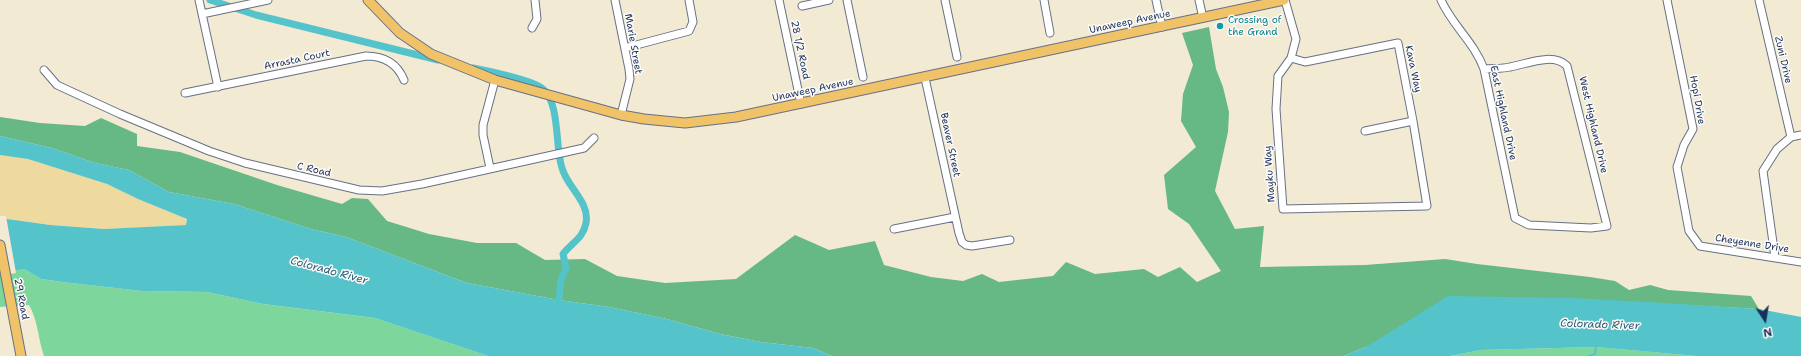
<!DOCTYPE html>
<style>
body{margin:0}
#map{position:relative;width:1801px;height:356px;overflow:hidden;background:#f2ead2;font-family:"Shantell Sans",sans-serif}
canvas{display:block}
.north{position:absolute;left:1745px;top:300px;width:40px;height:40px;-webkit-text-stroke:3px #fdfcf7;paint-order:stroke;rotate:168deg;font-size:11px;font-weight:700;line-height:16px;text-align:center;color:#1b2f5e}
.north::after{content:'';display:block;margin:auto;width:14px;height:18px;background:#1b2f5e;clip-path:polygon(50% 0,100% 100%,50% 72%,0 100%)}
</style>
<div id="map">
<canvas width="1801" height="356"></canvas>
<div class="north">N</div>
</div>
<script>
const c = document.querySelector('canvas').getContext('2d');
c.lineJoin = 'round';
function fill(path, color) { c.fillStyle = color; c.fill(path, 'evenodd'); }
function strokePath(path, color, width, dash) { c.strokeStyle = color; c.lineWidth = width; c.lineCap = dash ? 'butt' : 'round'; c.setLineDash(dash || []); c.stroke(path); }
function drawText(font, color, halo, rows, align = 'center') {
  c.font = font + ' "Shantell Sans",sans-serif'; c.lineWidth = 3; c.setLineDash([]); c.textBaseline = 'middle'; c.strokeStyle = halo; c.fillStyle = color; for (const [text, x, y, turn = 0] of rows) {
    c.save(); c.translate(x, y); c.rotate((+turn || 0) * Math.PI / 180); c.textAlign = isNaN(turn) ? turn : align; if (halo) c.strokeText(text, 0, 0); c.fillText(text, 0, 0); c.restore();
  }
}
fill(new Path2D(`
 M24,269L41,279L62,282L142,291L207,292L263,304L375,318L488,356H44C38,339 38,320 29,305L0,307V274Z
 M1596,347L1696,356H1450L1481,350Z`), '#7dd79d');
fill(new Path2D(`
 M1209,27L1216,69L1223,87L1229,112L1228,132L1215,191L1235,229L1264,226L1260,267L1365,265L1445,259L1477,264L1590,277L1615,281L1629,290L1650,285L1668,290L1751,296L1759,309L1613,301L1366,347L1343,356H832L813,348L761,342L720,334L667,319L609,307L559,300L467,283L346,237L311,229L234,204L169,192L129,170L95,163L52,148L0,136V117L40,123L85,126L101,118L137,134V146L180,152L277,185L342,204L352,198L368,199L387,221L429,234L477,243H516L545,260L585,259L617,276L665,283L736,279L795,235L829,250L875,241L884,265L931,277L963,281L982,274L999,282L1053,276L1066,262L1095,274L1144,269L1158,277L1180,267L1197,282L1221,271L1189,224L1168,209L1164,175L1196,147L1181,121L1183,94L1193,65L1182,33Z`), '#66b884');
fill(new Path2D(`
 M0,155L28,159L107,184L138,199L187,219L186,225L104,229L50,225L0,218Z`), '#eeda9e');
fill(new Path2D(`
 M0,136L52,148L95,163L129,170L169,192L234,204L311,229L346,237L467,283L559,300L609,307L667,319L720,334L761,342L813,348L832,356H488L375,318L263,304L207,292L142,291L62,282L41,279L24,269L0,274V218L50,225L104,229L186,225L187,219L138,199L107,184L28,159L0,155Z
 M1448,296L1572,298L1664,303L1759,309L1801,317V356H1696L1596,347L1481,350L1450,356H1343L1366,347Z`), '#55c3ca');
fill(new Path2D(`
 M0,216H6L16,273L0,276Z`), '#f2ead2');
strokePath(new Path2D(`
 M1589,356L1595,354L1596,346`), '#55c3ca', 2);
strokePath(new Path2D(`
 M210,0L256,15L438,60
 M473,68C488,71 533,80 543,89C560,103 555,147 562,168C567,187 590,202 586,223C583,239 572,242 563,254L566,268L561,280L559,300`), '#55c3ca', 7);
const minor = new Path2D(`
 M199,0L218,87
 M615,0L629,69L630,79L621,115
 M779,0L801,104
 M847,0L863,77
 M945,0L957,57
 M1044,0L1050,33
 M1156,0L1162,27
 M1199,0L1203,18
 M1285,0L1296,39L1291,58L1278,76L1276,109L1283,209L1427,206L1413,121L1398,43L1305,62L1291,58
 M1441,0C1452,25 1474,42 1484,69L1515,218L1529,225L1591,228L1607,226L1567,66C1553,52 1527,64 1510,67C1502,69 1493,68 1484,69
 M1667,0L1693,129L1684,145L1677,167L1689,231L1700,246L1801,262
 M1759,0L1791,137L1777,149L1763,171L1775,257
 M802,6L829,0
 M202,14L268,0
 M532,28L537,19L535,0
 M625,48L689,31L693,22L689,0
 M44,70L57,85L120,114L209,151L245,163L359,190L382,191L422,184L584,148L594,138
 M925,78L959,233L962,242L966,245L972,246L1010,240
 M185,93L366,56C384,56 397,63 404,80
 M1365,131L1413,121
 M1791,137L1801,135
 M490,168L483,135V125L495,80
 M894,229L955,217`);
const major = new Path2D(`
 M368,0L400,33L431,54L495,80L621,115L644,119L685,123L736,117L1284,0
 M0,245L21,356`);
strokePath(minor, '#667087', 9);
strokePath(major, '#667087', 11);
strokePath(minor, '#fff', 7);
strokePath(major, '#f0c369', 9);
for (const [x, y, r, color] of [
 [1220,26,4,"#0f9aa8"]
]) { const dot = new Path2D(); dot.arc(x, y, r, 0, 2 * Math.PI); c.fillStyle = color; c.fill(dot); strokePath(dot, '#fdfcf7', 1.5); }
drawText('10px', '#0d838f', '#fdfcf7', [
 ["Crossing of",1228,20],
 ["the Grand",1228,32]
], 'left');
drawText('10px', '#1b2f5e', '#fdfcf7', [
 ["Unaweep Avenue",1130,22,-12],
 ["Marie Street",633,44,80],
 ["28 1/2 Road",800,50,78],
 ["Arrasta Court",297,60,-12],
 ["Zuni Drive",1783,60,77],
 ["Kava Way",1413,69,78],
 ["Unaweep Avenue",813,90,-12],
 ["Hopi Drive",1697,100,80],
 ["East Highland Drive",1503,113,78],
 ["West Highland Drive",1593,125,77],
 ["Beaver Street",950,145,78],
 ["C Road",314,170,13],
 ["Mayku Way",1270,174,-94],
 ["Cheyenne Drive",1752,244,9],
 ["29 Road",21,299,79]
]);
drawText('italic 11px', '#2c5b7e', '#fdfcf7', [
 ["Colorado River",329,271,15],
 ["Colorado River",1600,325,2]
]);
</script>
